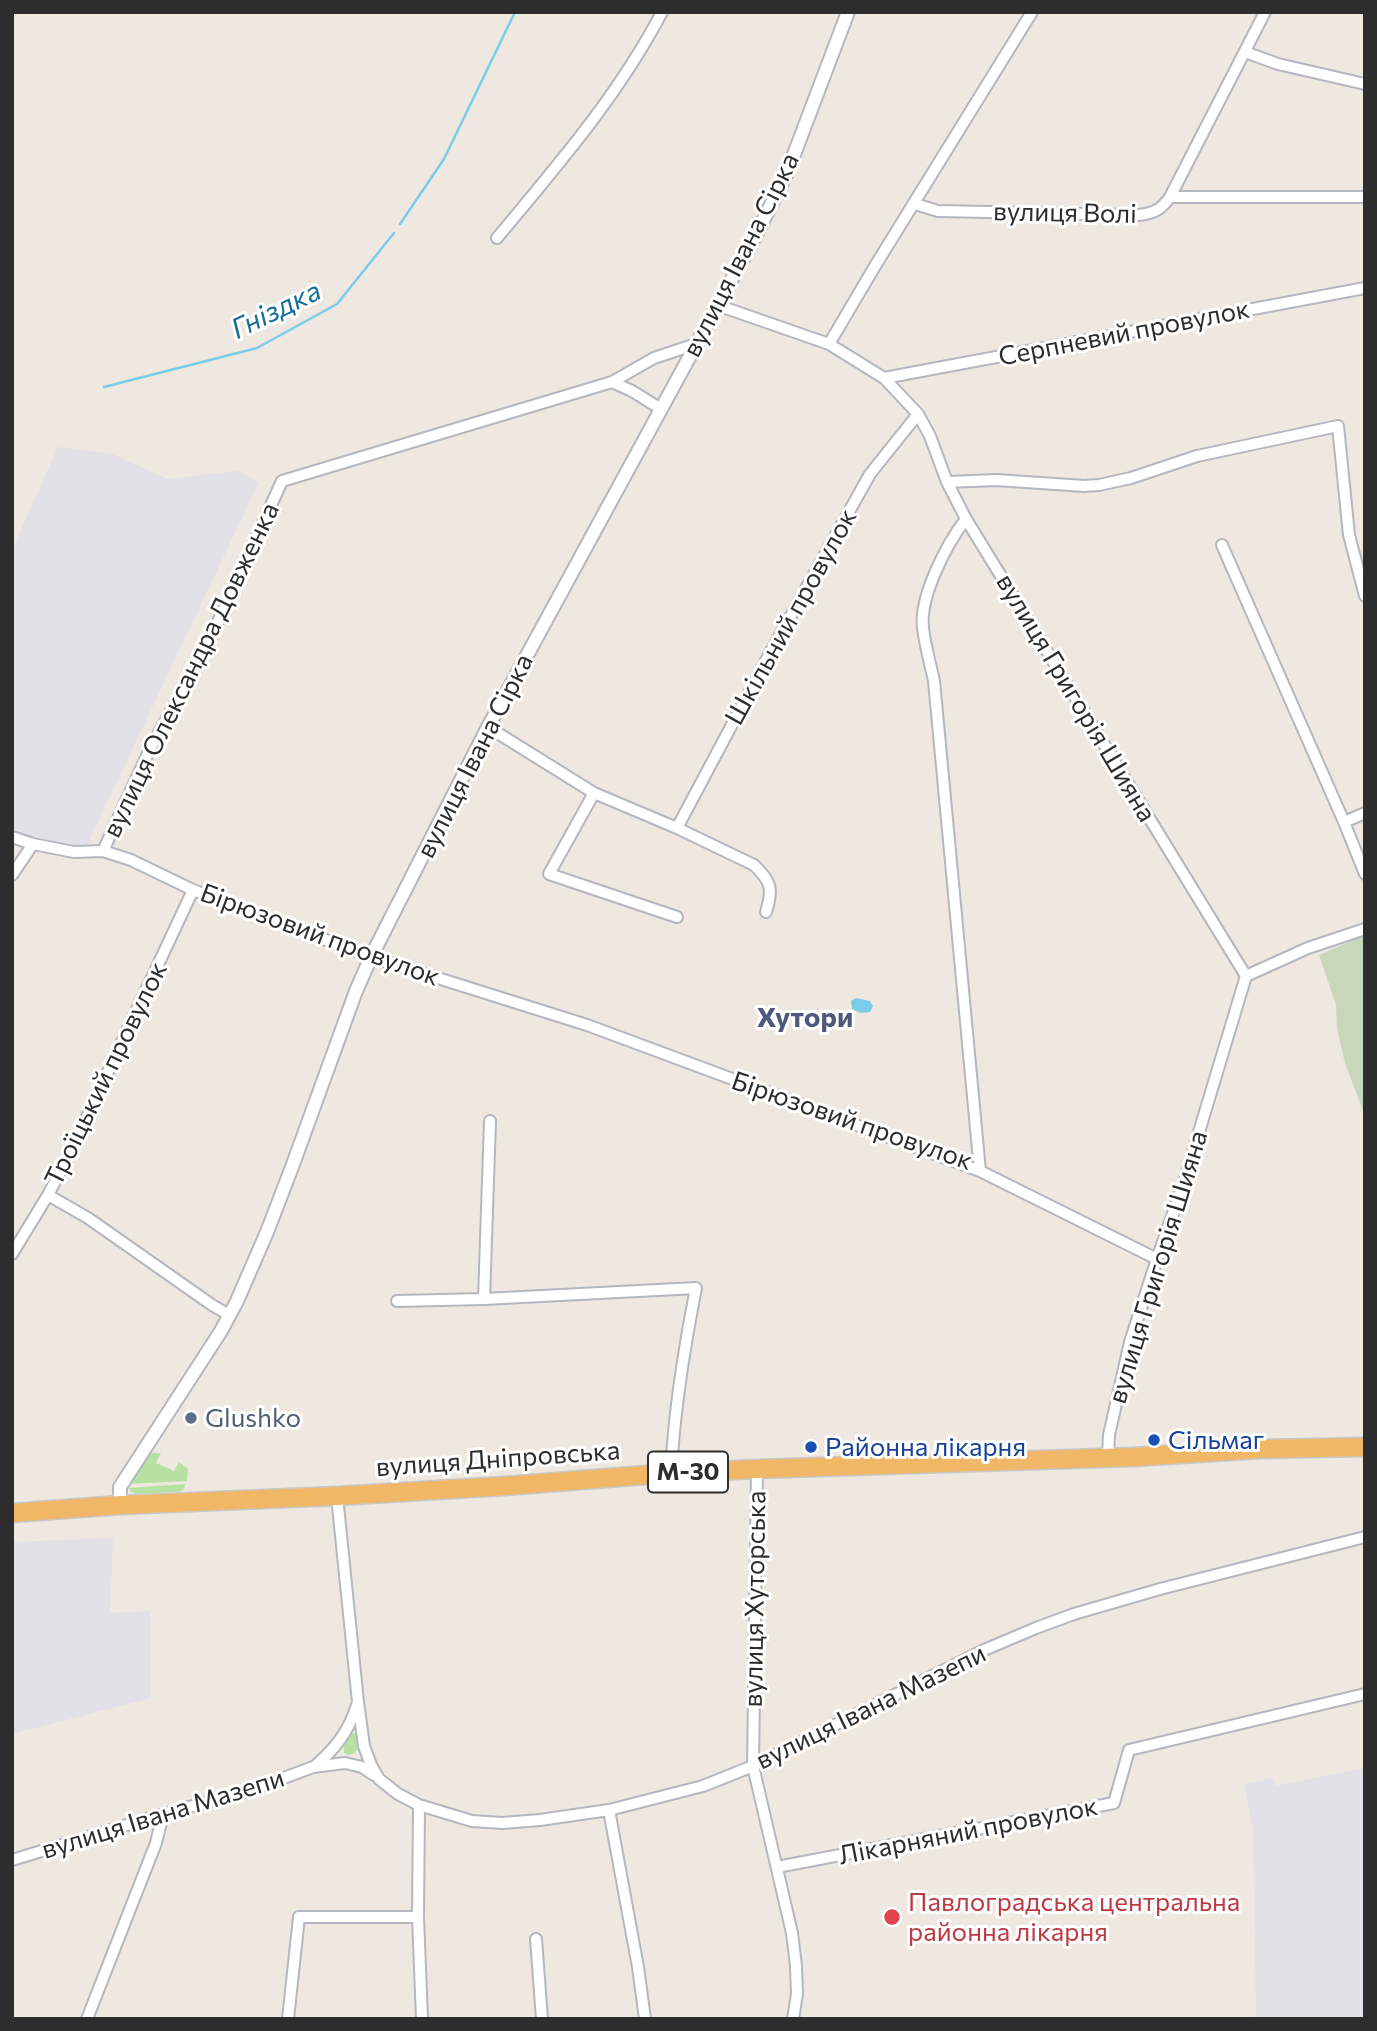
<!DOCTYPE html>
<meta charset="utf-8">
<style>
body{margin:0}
#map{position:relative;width:1377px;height:2031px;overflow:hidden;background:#eee8e1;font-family:Commissioner,sans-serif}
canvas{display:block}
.frame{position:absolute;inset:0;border:14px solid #2d2d2d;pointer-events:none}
</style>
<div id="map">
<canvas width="1377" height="2031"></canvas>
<div class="frame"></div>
</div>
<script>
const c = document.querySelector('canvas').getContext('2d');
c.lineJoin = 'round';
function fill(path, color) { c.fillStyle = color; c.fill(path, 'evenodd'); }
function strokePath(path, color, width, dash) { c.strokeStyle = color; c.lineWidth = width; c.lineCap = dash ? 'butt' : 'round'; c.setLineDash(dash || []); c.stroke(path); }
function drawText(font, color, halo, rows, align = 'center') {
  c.font = font + ' Commissioner,sans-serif'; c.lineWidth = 6; c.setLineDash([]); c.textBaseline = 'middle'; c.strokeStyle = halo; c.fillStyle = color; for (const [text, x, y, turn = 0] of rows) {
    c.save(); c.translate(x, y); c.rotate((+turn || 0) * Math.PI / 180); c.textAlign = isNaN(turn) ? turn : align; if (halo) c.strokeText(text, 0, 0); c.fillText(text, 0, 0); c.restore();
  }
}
fill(new Path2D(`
 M58,447L112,454L168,479L237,471L259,482L86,847L25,835L12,828V550Z
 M113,1538L110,1613L150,1611L151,1698L12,1734V1542Z
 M1365,1768V2019H1254L1256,2011L1253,1830L1244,1784L1274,1778L1275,1786Z`), '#e2e1e7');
fill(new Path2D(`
 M148,1453H161L156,1463L174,1471L179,1462L188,1469L187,1481L129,1484Z
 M186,1484L183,1490L179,1492L135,1494L130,1491L129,1488Z
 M353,1732L357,1736V1750L353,1754L348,1755L344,1753V1746Z`), '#b7e1a1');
fill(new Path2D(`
 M1365,935V1116L1345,1063L1337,1029L1336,1005L1319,955Z`), '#c8d7b9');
fill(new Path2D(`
 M856,998L870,1001L873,1006L870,1012L861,1013L852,1009L851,1001Z`), '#7acde9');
strokePath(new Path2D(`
 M400,224L444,159L515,12
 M104,387L257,348L337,304L394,233`), '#7acde9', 2.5);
const minor = new Path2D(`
 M1032,12L875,266L829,344L884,378L918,414L930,436L947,482L966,519L1246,976L1183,1185L1157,1259L1130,1342L1109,1435L1108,1458
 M1245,52L1278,64L1365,84
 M1170,197H1365
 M915,204L938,211L1139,215C1154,213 1161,210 1170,197L1265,12
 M497,238C557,166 618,96 662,12
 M717,305L829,344
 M884,378L1365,288
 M612,382L632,391L661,409
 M947,482L996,480L1084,486L1099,485L1131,478L1197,456L1338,426L1349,535L1365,596
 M1222,545L1344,822L1365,874
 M488,727L594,793L677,828L754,865C772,882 773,890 766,912
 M594,793L549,874L677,917
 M1344,822L1365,813
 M677,828L769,655L870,474L918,414
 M12,837L33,844
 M103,851L131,860L193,890L371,957L587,1025L980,1171L934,681C930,663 925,645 923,628C919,597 947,543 966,519
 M12,875L33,844L74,852L103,851L151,747L207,646L282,481L612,382L654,358L696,344
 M1246,976L1308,948L1365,929
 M980,1171L1157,1259
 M48,1195L88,1218L212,1305L229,1315
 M12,1254L48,1195L69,1155L193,890
 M484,1299L696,1288C684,1349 674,1410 671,1473
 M397,1301L484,1299L490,1121
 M757,1469L753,1766L792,1933L796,1966L797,1994L793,2019
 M337,1496L358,1702L364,1746L371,1765L379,1779L398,1794L419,1805L472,1821L502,1823L540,1820L609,1810L703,1786L753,1766L984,1650L1036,1628L1074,1614L1160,1589L1365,1537
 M315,1766C335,1749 349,1731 357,1705
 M419,1805L418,1917L422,2019
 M609,1810L638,1967L645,2019
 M12,1860L163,1814L249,1791L313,1767L345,1763L362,1767L374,1775
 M777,1867L1114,1803L1129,1750L1365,1694
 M536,1939L542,2019
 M87,2019L156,1843L163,1814
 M288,2019L299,1917H418`);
const tertiary = new Path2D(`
 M120,1505V1487L221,1331L237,1301L267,1232L292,1167L356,991L371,957L488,727L758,231L787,173L848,12`);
const trunk = new Path2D(`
 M12,1513L120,1505L337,1496L505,1486L671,1473L757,1469L1133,1457L1261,1449L1365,1447`);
strokePath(minor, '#b4b7c0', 14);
strokePath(tertiary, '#b4b7c0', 16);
strokePath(trunk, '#c8c8c8', 21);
strokePath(minor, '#fff', 10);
strokePath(tertiary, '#fff', 12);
strokePath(trunk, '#f0b766', 18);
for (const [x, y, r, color] of [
 [191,1418,7,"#5c6f8a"],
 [1154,1440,7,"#1a4fb4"],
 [811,1447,7,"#1a4fb4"],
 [892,1917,9,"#e0444e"]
]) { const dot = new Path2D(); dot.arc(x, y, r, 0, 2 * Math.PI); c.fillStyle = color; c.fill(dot); strokePath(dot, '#fff', 2.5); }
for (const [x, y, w] of [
 [688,1472,80]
]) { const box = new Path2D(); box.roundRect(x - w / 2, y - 20.5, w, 41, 5); c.fillStyle = '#fff'; c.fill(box); strokePath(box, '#2d2d2d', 2); }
drawText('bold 24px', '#2d2d2d', null, [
 ["М-30",688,1472]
]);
drawText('26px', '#2d2d2d', '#fff', [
 ["вулиця Волі",1065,213,1],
 ["вулиця Івана Сірка",741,255,-63],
 ["Серпневий провулок",1124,333,-11],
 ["Шкільний провулок",791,617,-61],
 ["вулиця Олександра Довженка",191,670,-64],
 ["вулиця Григорія Шияна",1076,698,59],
 ["вулиця Івана Сірка",475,756,-63],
 ["Бірюзовий провулок",320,935,20],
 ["Троїцький провулок",106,1074,-64],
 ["Бірюзовий провулок",852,1121,19],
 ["вулиця Григорія Шияна",1158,1267,-73],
 ["вулиця Дніпровська",498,1459,-4],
 ["вулиця Хуторська",755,1599,-89],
 ["вулиця Івана Мазепи",871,1707,-26],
 ["вулиця Івана Мазепи",163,1814,-17],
 ["Лікарняний провулок",968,1831,-11]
]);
drawText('26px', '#4e5e75', '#fff', [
 ["Glushko",205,1418]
], 'left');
drawText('26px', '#164399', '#fff', [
 ["Сільмаг",1168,1440],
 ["Районна лікарня",825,1447]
], 'left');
drawText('26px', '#be3a42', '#fff', [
 ["Павлоградська центральна",908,1902],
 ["районна лікарня",908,1932]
], 'left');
drawText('italic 28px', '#156d9a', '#fff', [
 ["Гніздка",276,310,-26]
]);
drawText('bold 28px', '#4f587d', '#fff', [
 ["Хутори",805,1018]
]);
</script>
